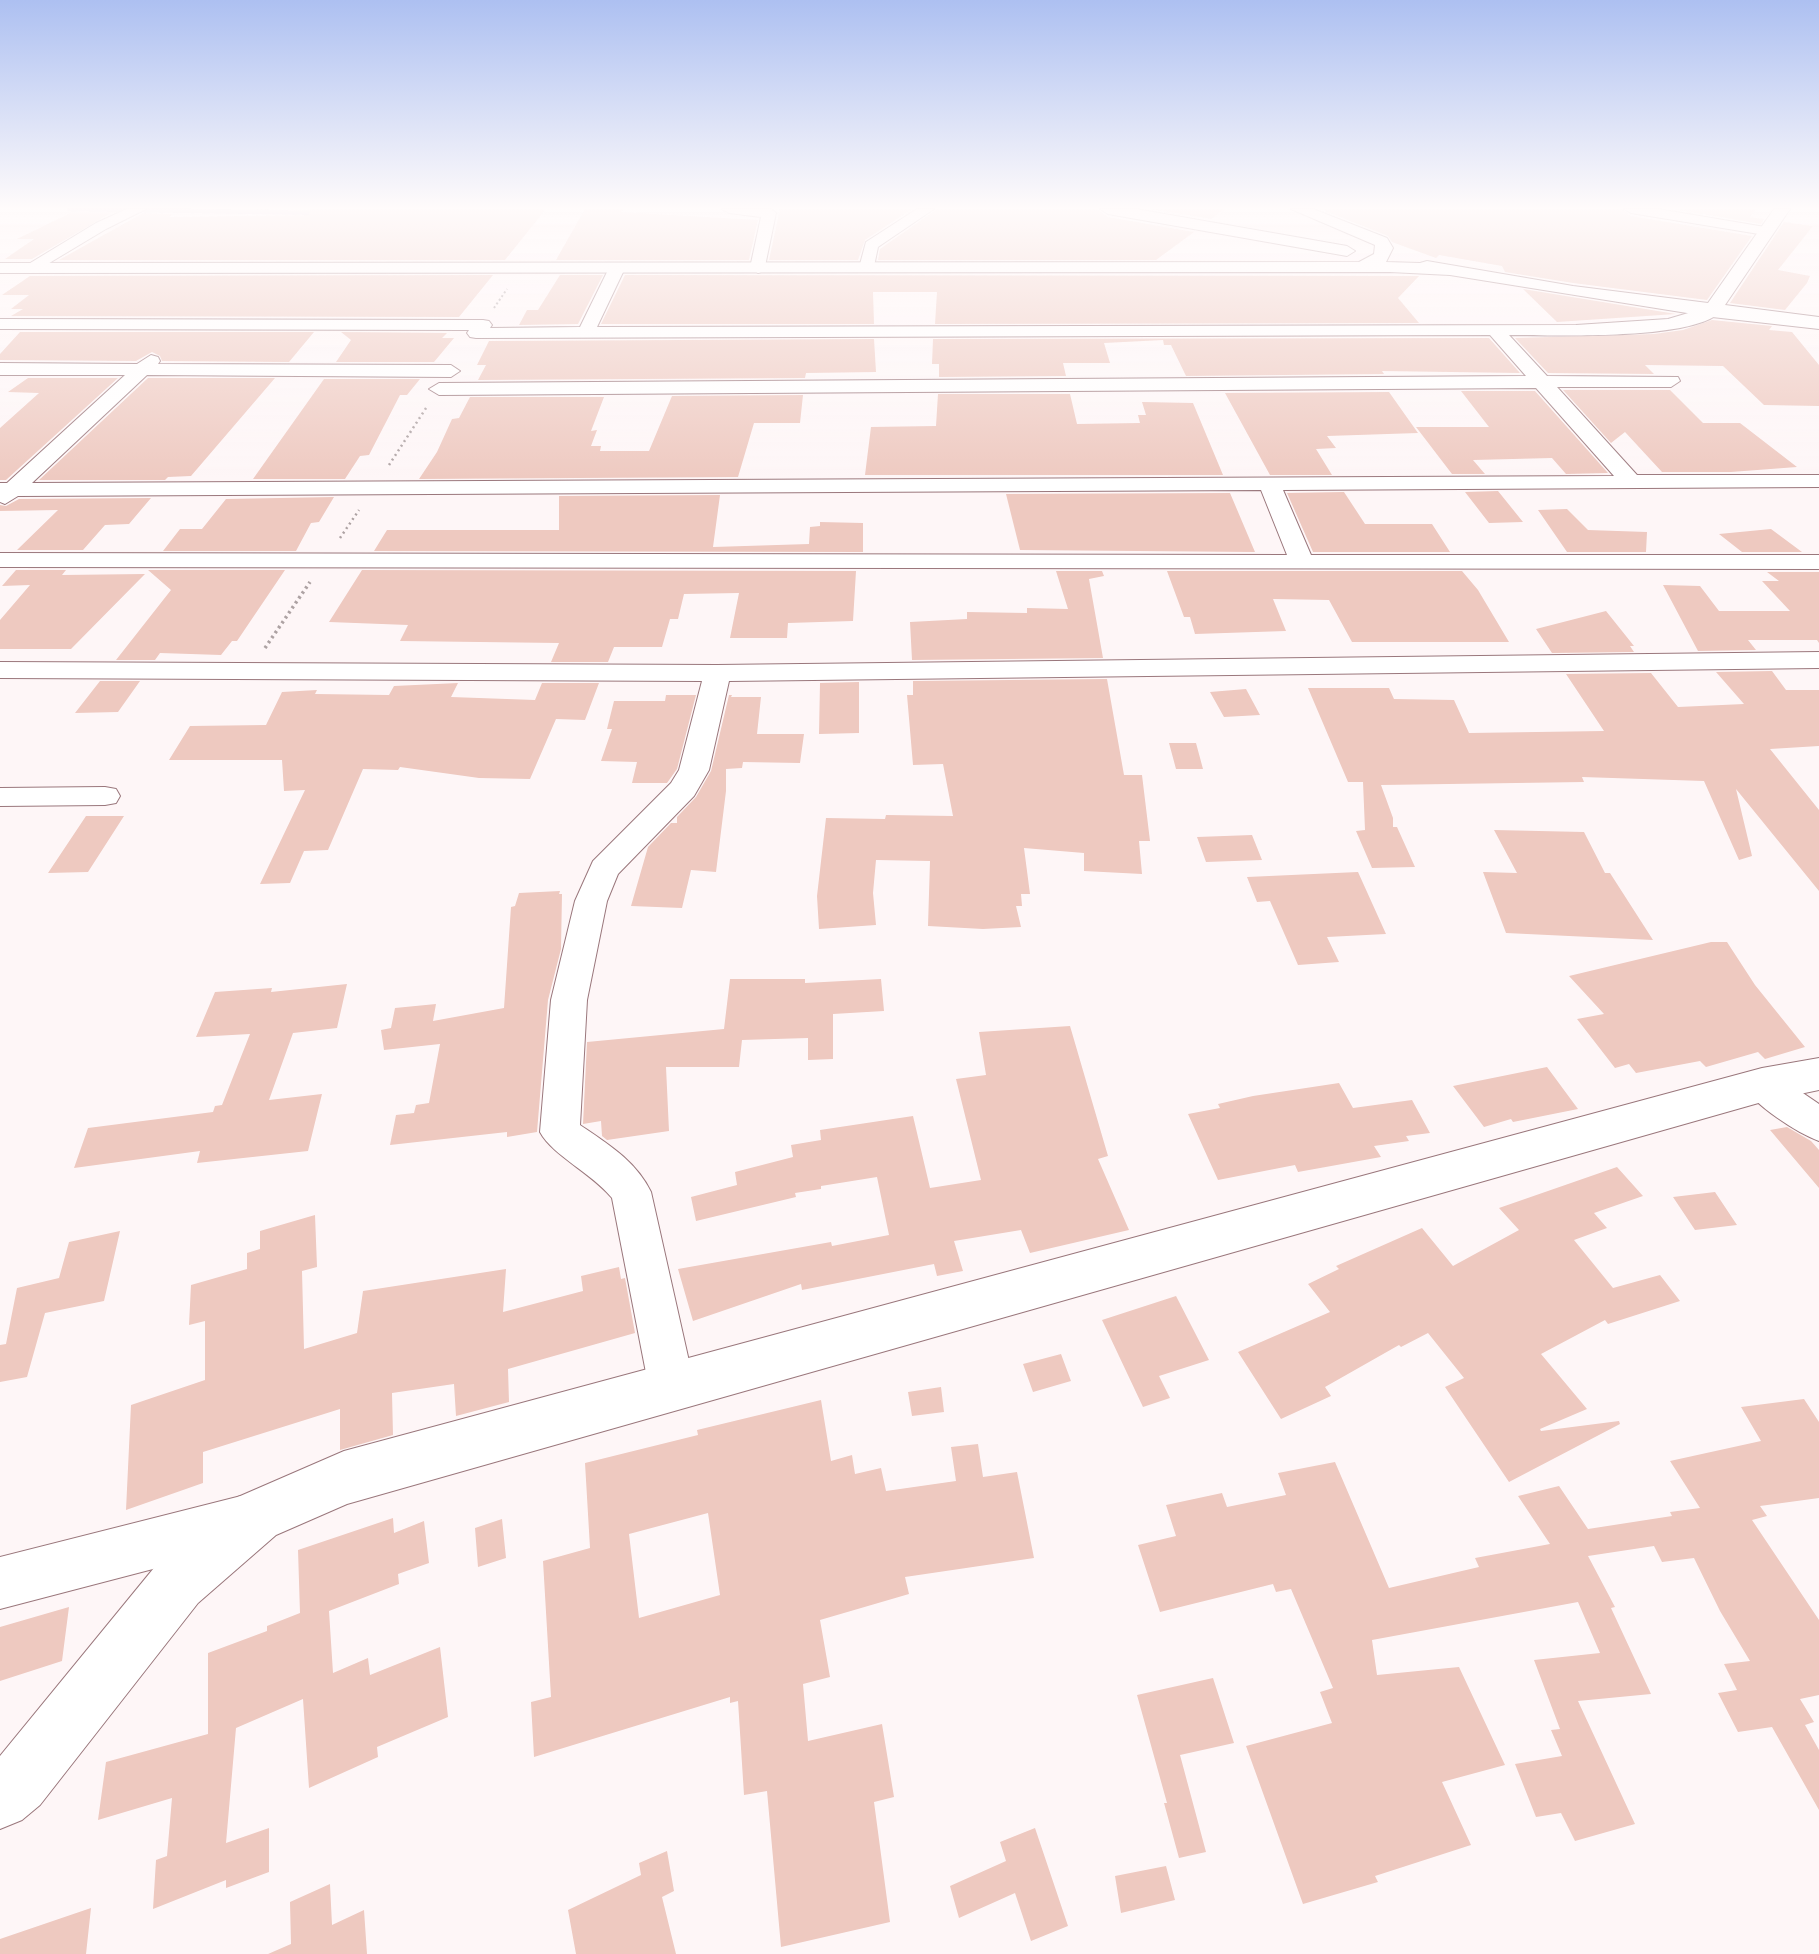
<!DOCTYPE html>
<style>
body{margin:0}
canvas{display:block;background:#fef6f7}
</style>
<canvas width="1819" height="1954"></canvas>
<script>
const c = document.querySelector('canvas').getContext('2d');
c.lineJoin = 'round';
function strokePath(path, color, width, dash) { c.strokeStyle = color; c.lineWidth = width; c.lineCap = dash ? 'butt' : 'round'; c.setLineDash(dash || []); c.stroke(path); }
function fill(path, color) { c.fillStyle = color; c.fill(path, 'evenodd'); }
strokePath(new Path2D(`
 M69,209L323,213`), '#c0a2c3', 4.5);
fill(new Path2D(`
 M310,209H546L505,260H59L143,213L174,214L169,217L309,215Z
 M585,209H624L621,212L758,220L749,260H556Z
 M780,209H912L865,240L858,260H769Z
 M937,209H1097L1108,217L1194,232L1156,260H878L880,249Z
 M1152,209H1225L1211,219Z
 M1320,209H1622L1631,216L1752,236L1707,300L1573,283L1505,272L1502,266L1439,255L1436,258L1392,242L1388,236Z
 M1674,209H1756L1750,217L1764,219L1761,224Z
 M70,213H111L32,259H5L34,239H17Z
 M1784,222L1813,226L1778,270L1810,276L1807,283L1785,310L1730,303Z
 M493,275L459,317L11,316L23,309H11L29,295H2L30,276Z
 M560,275H603L578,324L519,325L527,310H538Z
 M625,275L1419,276L1398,298L1419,323L935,324L937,292H873L874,324H601Z
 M1523,289L1676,314L1557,322Z
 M1712,320L1772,326L1769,330L1792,332L1819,365V406L1764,405L1723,366L1645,365L1654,374L1548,373L1515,338L1654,334L1683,330Z
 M20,332H314L289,362L162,361L160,356L152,352L136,361L0,360V354Z
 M341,332L447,333L442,338H454L434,362H336L351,340Z
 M1489,338L1520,373L1382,371L1384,374L1186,376L1171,345H1164L1163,340L1104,343L1110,363H1063L1066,376L939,377V364H932L933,339Z
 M874,339L876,372L806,373L805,378L478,380L486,365H477L489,341Z
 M28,378H118L6,480H0V428L39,393L8,392Z
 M148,378H275L191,476L168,477L165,480H39Z
 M324,379H420L407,395H400L369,455L360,456L345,479H253Z
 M1563,390H1670L1703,423H1740L1797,467L1731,472H1662L1625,432L1611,443Z
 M1461,391H1535L1608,473L1566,474L1552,458L1473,460L1485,474H1452L1416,427H1489Z
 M1389,392L1418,433L1327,436L1336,448L1316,449L1332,475H1270L1225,393Z
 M938,394H1070L1077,424L1140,423L1138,415H1146L1142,402L1193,403L1223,475H865L871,427L936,426Z
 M803,395L800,423H754L738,477L419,479L437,452L452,419L459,418L470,397H604L591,431L597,430L591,446H601L600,451H649L672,396Z
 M1498,491L1523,522L1489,523L1465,492Z
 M1344,492L1365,524H1432L1450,552H1313L1287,493Z
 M1230,493L1255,552L1020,550L1006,494Z
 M720,495L713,547L809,544L810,527L820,526V522L863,523V552L374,551L387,530H559V496Z
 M334,497L319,522L311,523L296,551H163L180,529H202L226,499Z
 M151,498L129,524L105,525L83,550H17L58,510L0,511V505L6,506L19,499Z
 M1567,509L1588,530L1647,532L1646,552H1567L1538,510Z
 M1771,529L1802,552H1742L1719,534Z
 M16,570H66L62,575L145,574L71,649H0V620L30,585L2,586Z
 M148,570H285L237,641H232L221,655L160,653L155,660H116L171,590Z
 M362,570L856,571L853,621L788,623L787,638H730L739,593L684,594L678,619H670L662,647H614L608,662H551L559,643L400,641L408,625L329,622Z
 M1056,571H1102L1104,576L1089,579L1103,658L912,660L910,622L967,619V612L1027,613V608L1068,609Z
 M1167,571H1462L1478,590L1509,642H1352L1329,600L1273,599L1286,631L1195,634L1190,617H1184Z
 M1767,572H1819V643L1817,640H1748L1756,650L1698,651L1663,585L1700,586L1719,611H1790L1762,581H1779Z
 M1606,611L1634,646H1630L1634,652L1552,653L1536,629Z
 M1772,671L1786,690H1819V746L1770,749L1819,810V891L1736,789L1752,856L1739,860L1704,781L1582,777L1584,782L1381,785L1393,818V827H1397L1415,867L1372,868L1356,831L1365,830L1363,782H1348L1308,688H1389L1394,699L1454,700L1469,733L1604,731L1566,674L1651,673L1678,707L1744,704L1716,672Z
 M1107,679L1124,775H1142L1150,841H1139L1142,874L1084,871V853L1024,848L1030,894H1021L1022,906H1016L1021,927L983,929L928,926L930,861L876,860L873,893L876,925L819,929L817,896L826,818L885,819L886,815L953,816L943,764L913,765L907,695H913V681Z
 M100,681H140L118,712L75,713Z
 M859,682V733L819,734L820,683Z
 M458,683L451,697L535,700L542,683H599L585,720L556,719L530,779L479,778L400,767L398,770L363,769L328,850L304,851L290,883L260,884L305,790L284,791L282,760H169L190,726L266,725L282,692L317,690L315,694L389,695L394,686Z
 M1246,689L1260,715L1224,717L1210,692Z
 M666,695H696L677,769L667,783H632L637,762L601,761L612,729H607L614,701H665Z
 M729,695H732L731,697H761L757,734H804L800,763L743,762L742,768L726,769V791L716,872L691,870L682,908L631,906L648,847L671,823H677V817L696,797L711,771Z
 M1169,743H1196L1203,769H1176Z
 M86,816H124L88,872L48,873Z
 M1494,830L1584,832L1605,873H1610L1653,940L1506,933L1483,872L1517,873Z
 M1252,835L1262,860L1206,862L1197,837Z
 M1358,872L1386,934L1327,937L1339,962L1298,965L1270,901L1257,902L1247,877Z
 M560,891L559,894H562L561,949L548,1000L537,1132L507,1137V1132L390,1145L396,1115L414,1113L416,1105L429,1103L440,1044L384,1050L381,1030L391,1028L395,1008L436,1004L433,1021L504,1008L511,907L515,906L519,893Z
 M1711,942H1727L1755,985L1805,1047L1765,1059L1758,1052L1706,1067L1700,1061L1636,1073L1629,1064L1615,1068L1577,1019L1604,1014L1569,976Z
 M730,979H805V983L881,979L884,1011L833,1014V1059L808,1060V1038L742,1040L739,1067H666L669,1131L607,1140L602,1136L601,1121L583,1124L587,1042L724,1029Z
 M347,984L337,1028L293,1033L269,1100L322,1094L308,1151L197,1163L200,1151L74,1168L88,1128L213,1112L215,1106L222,1105L250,1034L196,1037L215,992L272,988L271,992Z
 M1070,1026L1108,1156L1098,1159L1129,1230L1030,1253L1021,1230L954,1241L963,1271L937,1276L934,1264L802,1290L801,1284L693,1321L678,1269L831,1242L832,1246L889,1235L877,1177L821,1186V1189L795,1193L796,1197L696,1221L691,1197L737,1185L735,1172L793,1157L791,1145L821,1140L820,1130L913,1116L930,1188L981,1180L956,1079L986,1075L979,1032Z
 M1547,1067L1578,1109L1513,1122L1511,1119L1484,1127L1453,1086Z
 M1339,1083L1353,1108L1412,1100L1430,1133L1406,1136L1409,1141L1374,1146L1381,1157L1298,1172L1295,1165L1218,1180L1188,1114L1220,1108L1218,1104L1253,1096Z
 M1787,1127L1811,1141L1819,1150V1188L1770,1130Z
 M1617,1167L1643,1196L1594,1213L1607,1228L1574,1240L1613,1288L1660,1275L1680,1301L1608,1324L1605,1320L1541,1354L1587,1409L1540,1429L1541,1431L1619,1421L1620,1424L1509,1482L1445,1387L1464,1378L1428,1333L1401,1347L1399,1345L1325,1387L1331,1396L1281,1419L1238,1352L1330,1312L1308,1284L1339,1269L1336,1266L1422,1228L1453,1266L1519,1230L1499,1208Z
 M1715,1192L1737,1225L1695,1230L1673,1197Z
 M315,1215L317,1267L302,1271L304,1349L357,1333L363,1291L506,1269L503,1312L583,1291L581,1276L619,1267L621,1279L625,1278L635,1333L508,1369L509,1402L456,1416L454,1384L392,1393L393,1435L340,1450V1409L203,1452V1483L126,1510L131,1405L205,1380V1321L189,1325L191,1285L247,1269V1253L260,1249V1231Z
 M120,1231L104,1301L45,1313L27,1377L0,1382V1345L6,1344L17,1288L59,1278L69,1242Z
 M1176,1296L1209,1360L1159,1376L1170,1398L1143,1407L1102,1320Z
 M1061,1354L1071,1381L1033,1392L1023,1364Z
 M941,1387L944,1412L912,1416L908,1392Z
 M1804,1399L1819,1422V1498L1760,1506L1767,1516L1752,1520L1819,1620V1695L1800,1699L1814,1722L1805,1725L1819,1750V1810L1772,1727L1738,1732L1718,1693L1737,1690L1724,1664L1750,1661L1720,1611L1694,1558L1662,1562L1654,1546L1588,1556L1615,1607L1611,1608L1651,1694L1578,1701L1635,1824L1575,1841L1561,1813L1536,1817L1515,1764L1562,1756L1551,1730L1560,1729L1534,1660L1600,1653L1578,1602L1372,1640L1377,1675L1459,1667L1505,1765L1442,1782L1471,1845L1375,1876L1378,1882L1303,1904L1246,1746L1332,1723L1320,1692L1333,1688L1291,1589L1276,1592L1273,1584L1160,1612L1138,1545L1176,1536L1166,1505L1222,1493L1227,1507L1286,1495L1278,1473L1335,1462L1389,1588L1479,1567L1475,1558L1550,1544L1518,1496L1559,1486L1588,1529L1672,1516L1670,1512L1700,1508L1670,1461L1761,1441L1741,1407Z
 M821,1400L831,1461L852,1455L855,1474L881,1468L886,1491L956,1481L951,1447L978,1444L983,1477L1017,1472L1034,1558L905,1577L909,1594L820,1620L830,1677L803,1684L808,1741L882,1724L894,1797L874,1802L890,1922L781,1947L767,1791L744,1795L738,1701L730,1703V1697L534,1757L531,1702L551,1697L543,1561L590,1548L585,1463L698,1435L697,1430ZM708,1513L720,1595L639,1618L629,1534Z
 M393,1518L394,1533L424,1521L429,1563L398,1574L399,1584L329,1611L333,1673L368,1658L370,1675L440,1647L448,1717L377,1747L378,1757L309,1788L303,1699L236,1728L226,1843L269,1828V1872L226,1888V1880L153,1909L156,1860L167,1856L172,1798L98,1820L106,1762L208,1734V1653L267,1631V1626L300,1613L298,1550Z
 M502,1519L506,1558L478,1567L475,1528Z
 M69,1607L62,1661L0,1681V1627Z
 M1213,1678L1234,1743L1180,1755L1206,1852L1179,1858L1164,1803H1167L1137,1695Z
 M1035,1828L1068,1926L1031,1941L1015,1893L959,1918L950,1886L1006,1861L1000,1842Z
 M667,1851L674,1891L662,1897L676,1954H576L568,1910L641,1875L639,1863Z
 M1166,1866L1175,1900L1121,1913L1115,1876Z
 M330,1884L332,1925L364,1910L367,1954H268L291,1944L290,1902Z
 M91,1908L86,1954H0V1939Z`), '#eec9c0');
const minor = new Path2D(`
 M127,209H146L106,229L36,271L30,273L22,268L96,223Z
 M722,209H771L776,213L764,271L758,273L750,268L761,217L729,213Z
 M917,209H934L878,247L873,271H861L859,268L866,242Z
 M1624,209H1658L1765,227L1772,231L1765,235L1631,213Z
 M617,263L625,268L597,327L1576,325L1668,319L1712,306L1718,307L1721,311C1695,341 1550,335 1509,335L1547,376L1678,377L1680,381L1671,387H1557L1637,475H1819V487L1283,490L1311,555H1819V569L0,567V553L1287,555L1261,490L18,496L5,504L0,502V483H7L125,375H0V363L137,364L151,355L158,357L160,361L158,364L451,365L460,371L451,377L147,375L32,483L1614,476L1536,388L439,395L429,389L439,383L1526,376L1490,335L476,338L470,337L467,333L469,330L0,329V319L483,320L489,321L492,325L490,328L580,327L609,268Z
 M1819,652V668L729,681L709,770L694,796L618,874L607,901L587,1000L580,1125C608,1144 636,1161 651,1192L695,1388L688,1404L672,1410L656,1404L649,1388L612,1198C592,1173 553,1156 540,1132L551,1000L575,901L593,861L671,783L679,770L702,681L0,678V662L717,665Z
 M105,787L116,789L120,796L116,803L105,805L0,806V788Z
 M1762,1070L1775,1074L1819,1104V1141C1797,1133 1754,1105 1743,1085L1749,1074Z
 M241,1496L259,1503L266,1521L259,1539L241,1546L0,1609V1557Z`);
const tertiary = new Path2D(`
 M1100,209H1136L1347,246L1355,251L1347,256L1108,214Z
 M1291,209H1313L1387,238L1393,248L1386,262L1420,263L1427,261L1573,286L1708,303L1774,209H1790L1725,305L1819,317V329L1712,317L1450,275L1390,272L0,273V263L1359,262L1374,254L1375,245Z
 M1819,1058V1090L1762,1102L347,1504L276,1535L198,1603L40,1805L22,1820L0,1829V1756L158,1563L238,1497L344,1451L1762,1068Z`);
strokePath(minor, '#9a777c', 2);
strokePath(tertiary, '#9a777c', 2);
strokePath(new Path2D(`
 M494,308L507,289`), '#ada2a3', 2, [2, 2.5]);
strokePath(new Path2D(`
 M389,465L428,405
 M340,538L359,510`), '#ada2a3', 2.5, [2, 3.5]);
strokePath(new Path2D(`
 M265,648L310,582`), '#ada2a3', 3.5, [2.5, 3.5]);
fill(minor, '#fff');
fill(tertiary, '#fff');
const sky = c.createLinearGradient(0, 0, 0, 483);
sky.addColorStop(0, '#adc0f1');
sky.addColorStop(0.43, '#fffbfb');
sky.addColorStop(1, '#fffbfb00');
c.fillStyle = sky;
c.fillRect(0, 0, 1819, 483);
</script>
